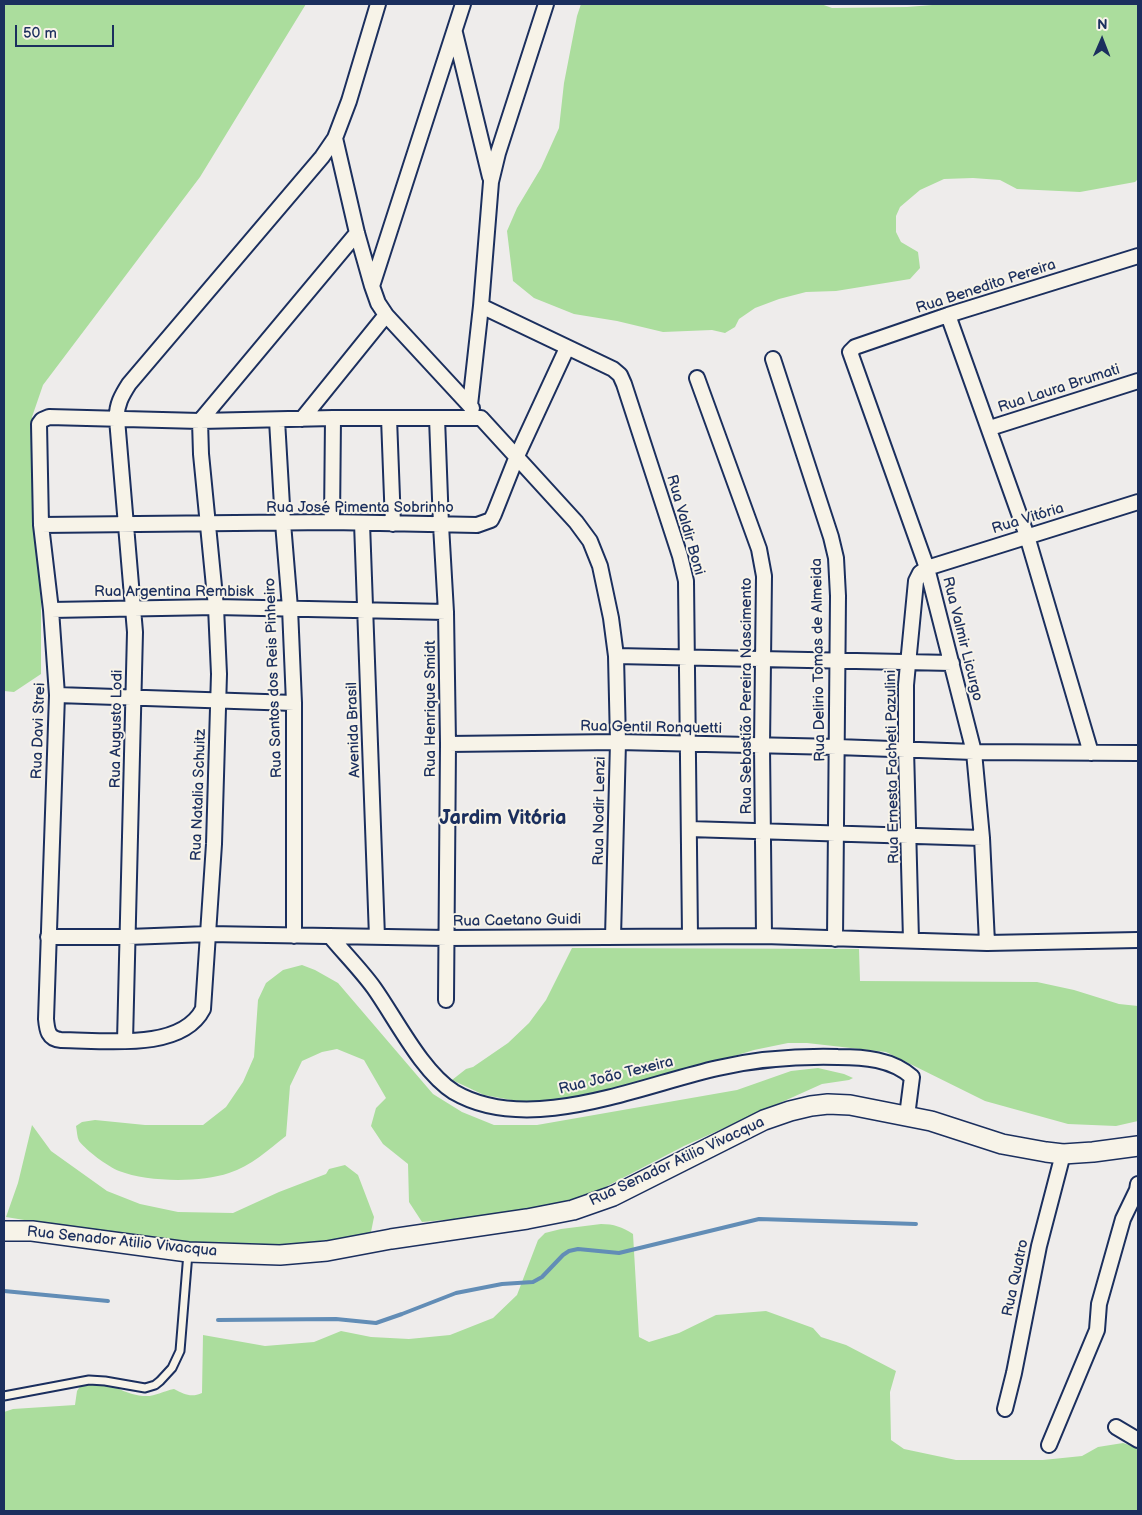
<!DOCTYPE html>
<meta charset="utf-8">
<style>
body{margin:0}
#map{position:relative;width:1142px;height:1515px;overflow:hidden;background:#eeeceb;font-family:"Balsamiq Sans",sans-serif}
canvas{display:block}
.frame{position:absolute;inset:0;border:5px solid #1b2f5e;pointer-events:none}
.north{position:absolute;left:1077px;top:15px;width:50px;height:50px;-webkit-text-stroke:4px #f7f3e8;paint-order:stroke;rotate:1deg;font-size:14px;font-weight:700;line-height:20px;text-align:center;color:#1b2f5e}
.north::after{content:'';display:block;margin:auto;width:18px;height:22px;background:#1b2f5e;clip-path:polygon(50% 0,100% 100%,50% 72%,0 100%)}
.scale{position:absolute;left:15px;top:25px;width:99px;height:22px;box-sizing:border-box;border:2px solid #1b2f5e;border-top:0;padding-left:6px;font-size:15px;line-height:18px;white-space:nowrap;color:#1b2f5e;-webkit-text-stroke:4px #f7f3e8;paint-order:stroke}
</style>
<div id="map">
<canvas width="1142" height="1515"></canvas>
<div class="frame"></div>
<div class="north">N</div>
<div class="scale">50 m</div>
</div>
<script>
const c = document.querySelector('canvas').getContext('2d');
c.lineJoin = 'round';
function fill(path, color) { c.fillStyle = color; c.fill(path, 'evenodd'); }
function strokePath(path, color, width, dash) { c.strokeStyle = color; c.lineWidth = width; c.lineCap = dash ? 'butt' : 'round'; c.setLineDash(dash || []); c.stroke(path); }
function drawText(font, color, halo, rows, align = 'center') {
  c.font = font + ' "Balsamiq Sans",sans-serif'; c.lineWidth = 4; c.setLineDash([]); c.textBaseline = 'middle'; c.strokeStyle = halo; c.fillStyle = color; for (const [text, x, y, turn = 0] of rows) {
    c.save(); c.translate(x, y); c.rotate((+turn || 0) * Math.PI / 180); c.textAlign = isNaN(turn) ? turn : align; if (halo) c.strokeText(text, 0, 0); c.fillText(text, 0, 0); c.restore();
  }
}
fill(new Path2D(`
 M4,4H306L200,177L43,385L32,417L31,447L33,529H37L41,602V674L14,692L4,691Z
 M581,4H821L832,8L907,7L945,4H1138V179L1135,182L1080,192L1017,189L1000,180L973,178L944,179L920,190L900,207L896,216V232L901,242L918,252L920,268L910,279L836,291L806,292L779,299L755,308L739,319L735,327L725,333L712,330L663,332L617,321L574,314L534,298L513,281L507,231L517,208L541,168L559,128L564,83L577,16Z
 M572,948L859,949L860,981L1037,982L1074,990L1119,1004L1138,1006V1121L1116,1126L1068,1124L985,1101L886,1052L807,1043H788L754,1050L632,1087L568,1102L517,1101L484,1095L452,1080L466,1069L473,1067L508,1043L529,1023L546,1000Z
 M302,965L315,970L338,983L433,1094L462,1112L494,1125H537L737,1090L791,1071L818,1068L844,1074L853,1078L849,1080L822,1084L684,1146L592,1194L531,1212L422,1222L409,1202L408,1164L383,1144L371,1126L376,1108L386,1098L364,1060L337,1049L322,1052L302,1061L290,1086L286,1136C268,1150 251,1166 229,1173C199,1183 148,1182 119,1171C107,1166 87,1151 79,1141C77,1137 77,1131 76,1126L82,1122L95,1120L145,1125H203L226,1107L243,1082L254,1057L258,1000L266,983L283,970Z
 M32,1125L51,1151L107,1191L140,1204L178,1212L233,1213L279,1192L326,1174L329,1169L345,1165L358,1175L374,1217L371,1232L347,1238L265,1247L209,1246L73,1228L6,1217L18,1183Z
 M601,1224C614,1224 622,1227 633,1234L639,1337L649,1342L679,1333L716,1315L766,1311L813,1328L821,1337L846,1345L896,1371L890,1392L891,1440L904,1449L956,1460H1043L1082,1456L1098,1447L1123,1443L1138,1448V1511H4V1412L13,1409L75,1405L77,1391L81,1385C111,1378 117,1393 143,1396C155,1397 163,1391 174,1389C184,1394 191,1398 202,1393L203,1335L265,1346L314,1342L341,1331L371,1337L409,1339L450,1335L493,1318L517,1295L538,1240L545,1233L561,1229Z`), '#abdd9d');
strokePath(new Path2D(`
 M4,1291L108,1301
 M218,1320L336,1319L376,1323L402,1314L456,1293L502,1284L533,1282L542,1277L563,1255L569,1251L578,1249L619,1253L759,1219L916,1224`), '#628db6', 4);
const lane = new Path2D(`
 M4,1396L89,1380L105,1381L145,1388L155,1385L160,1381L172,1368L180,1351L188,1253`);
const street = new Path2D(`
 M455,33L490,177
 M335,138L357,233L372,286L378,303L386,315L472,408
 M357,233L200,421L201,454L216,607L219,674L214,844L203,1009C181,1052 102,1040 61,1040C48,1039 47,1030 46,1019L57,695L51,610L41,525L39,424L42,420L49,417L200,421L333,418H481L576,522L590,541L600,566L611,618L616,656L618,742L613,937
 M372,286L463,4
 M481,306L613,369L620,375L624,384L680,556L686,581L690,936
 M948,315L1027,536L1091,753
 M773,359L831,537L836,558L838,596L835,939
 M697,378L759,549L764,576L762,746L764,936
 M470,405L481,306L491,182L498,153L546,4
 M389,418L393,524
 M437,418L441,525L446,612L448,744L446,1000
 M302,419L386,315
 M277,420L283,523L290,608L294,703V936
 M990,428L1138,381
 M332,522L333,418
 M362,523L377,937
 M41,525L332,522L477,525L491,520L494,514L517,456L567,348
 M51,610L216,607L446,612
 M616,656L952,663
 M57,695L294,703
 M448,744L618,742L837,747L974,752L1138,753
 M689,829L982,838
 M330,936C344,953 361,970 374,988C396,1019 422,1072 454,1092C529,1136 641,1085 718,1068C757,1059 798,1056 838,1057C864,1057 892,1059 912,1077L907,1116
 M48,937H128L208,934L447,938L764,936L987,943L1138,940
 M911,940L906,749V685L916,581L920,573L927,568L1138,502
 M987,943L982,838L974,752L927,568L850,352L855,347L948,315L1138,256
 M125,1041L135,632L117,419C116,405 122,395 129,384L322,157L335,138L349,101L378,4
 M1005,1409L1014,1373L1039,1246L1063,1154
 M1116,1427L1138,1440
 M1049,1445L1097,1330L1099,1304L1123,1219L1137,1190L1138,1184`);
const secondary = new Path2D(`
 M4,1231H32L188,1252L280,1255L327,1251L391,1239L527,1219L573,1210L613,1196L764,1120L790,1111L811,1106L828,1104L850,1105L931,1121L1002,1144L1046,1152L1063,1154L1093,1152L1138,1146`);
strokePath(lane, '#1b2f5e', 11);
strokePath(street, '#1b2f5e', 18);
strokePath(secondary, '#1b2f5e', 22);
strokePath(lane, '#f7f3e8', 7);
strokePath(street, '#f7f3e8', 14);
strokePath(secondary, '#f7f3e8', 19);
drawText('15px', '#1b2f5e', '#f7f3e8', [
 ["Rua Benedito Pereira",986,287,-18],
 ["Rua Laura Brumati",1059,389,-18],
 ["Rua José Pimenta Sobrinho",360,508],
 ["Rua Vitória",1028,519,-17],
 ["Rua Valdir Boni",685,525,74],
 ["Rua Argentina Rembisk",174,592],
 ["Rua Valmir Licurgo",962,639,76],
 ["Rua Delirio Tomas de Almeida",819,660,-91],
 ["Rua Santos dos Reis Pinheiro",274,678,-92],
 ["Rua Sebastião Pereira Nascimento",747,696,-90],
 ["Rua Henrique Smidt",431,709,-90],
 ["Rua Gentil Ronquetti",651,728,1],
 ["Rua Augusto Lodi",117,729,-89],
 ["Avenida Brasil",354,730,-92],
 ["Rua Davi Strei",39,731,-88],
 ["Rua Ernesta Facheti Pazulini",893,767,-91],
 ["Rua Natalia Schuitz",199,795,-88],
 ["Rua Nodir Lenzi",600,811,-89],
 ["Rua Caetano Guidi",517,921,-1],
 ["Rua João Texeira",616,1076,-14],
 ["Rua Senador Atilio Vivacqua",677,1162,-25],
 ["Rua Senador Atilio Vivacqua",122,1242,6],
 ["Rua Quatro",1016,1278,-78]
]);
drawText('bold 20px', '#1b2f5e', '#f7f3e8', [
 ["Jardim Vitória",503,819]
]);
</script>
